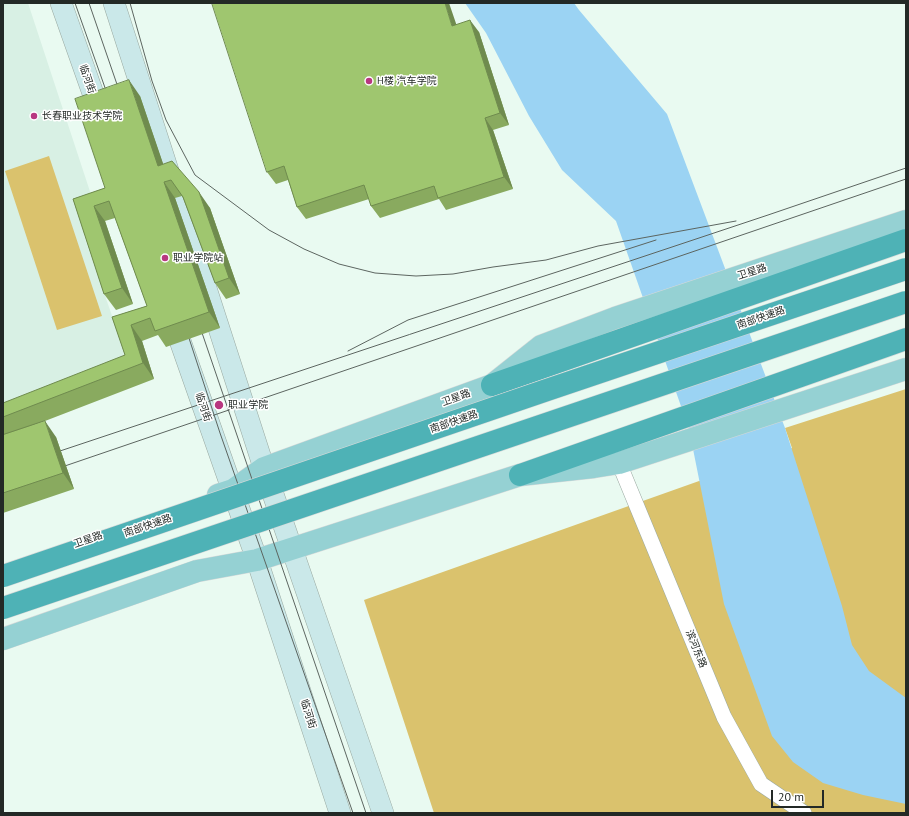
<!DOCTYPE html>
<meta charset="utf-8">
<style>
body{margin:0}
#map{position:relative;width:909px;height:816px;overflow:hidden;background:#e9faf1;font-family:"PT Sans",sans-serif}
canvas{display:block}
.frame{position:absolute;inset:0;border:4px solid #232926;pointer-events:none}
.scale{position:absolute;left:771px;top:790px;width:53px;height:18px;box-sizing:border-box;border:2px solid #232926;border-top:0;padding-left:5px;font-size:12px;line-height:14px;white-space:nowrap;color:#232926;-webkit-text-stroke:3px #fff;paint-order:stroke}
</style>
<div id="map">
<canvas width="909" height="816"></canvas>
<div class="frame"></div>
<div class="scale">20 m</div>
</div>
<script>
const c = document.querySelector('canvas').getContext('2d');
c.lineJoin = 'round';
function fill(path, color) { c.fillStyle = color; c.fill(path, 'evenodd'); }
function strokePath(path, color, width, dash) { c.strokeStyle = color; c.lineWidth = width; c.lineCap = dash ? 'butt' : 'round'; c.setLineDash(dash || []); c.stroke(path); }
function drawText(font, color, halo, rows, align = 'center') {
  c.font = font + ' "PT Sans","Noto Sans SC",sans-serif'; c.lineWidth = 3; c.setLineDash([]); c.textBaseline = 'middle'; c.strokeStyle = halo; c.fillStyle = color; for (const [text, x, y, turn = 0] of rows) {
    c.save(); c.translate(x, y); c.rotate((+turn || 0) * Math.PI / 180); c.textAlign = isNaN(turn) ? turn : align; if (halo) c.strokeText(text, 0, 0); c.fillText(text, 0, 0); c.restore();
  }
}
fill(new Path2D(`
 M3,3H28L102,228L84,235L136,385L3,430Z`), '#d8f0e4');
fill(new Path2D(`
 M49,156L102,316L57,330L5,171Z
 M906,389V813H434L364,600L792,448L785,428Z`), '#dac26d');
fill(new Path2D(`
 M465,3H574L579,10L667,114L785,428L842,606L852,645L869,671L906,698V804L863,795L823,783L793,762L772,736L724,604L689,429L616,221L562,170L529,116L486,33Z`), '#9bd3f3');
const street = new Path2D(`
 M619,463L724,717L761,784L804,813`);
const secondary = new Path2D(`
 M61,3L102,119
 M114,3L264,468L383,813
 M171,315L257,560L340,813`);
const primary = new Path2D(`
 M218,495L233,490L264,468L492,385L541,346L615,318L906,221
 M3,639L197,571L257,560L520,475L594,467L619,463L906,369`);
const highway = new Path2D(`
 M492,385L906,240
 M520,475L906,339`);
strokePath(street, '#9aa9a1', 16);
strokePath(secondary, '#9aa9a1', 22);
strokePath(primary, '#d7d8d8', 23);
strokePath(highway, '#d7d8d8', 23);
strokePath(street, '#fff', 15);
strokePath(secondary, '#cae8e9', 21);
strokePath(primary, '#95d1d3', 22);
strokePath(highway, '#4eb2b6', 22);
strokePath(new Path2D(`
 M75,3L109,99
 M89,3L121,96
 M130,3L152,81L166,120L195,175L269,230L304,249L339,264L375,273L416,276L453,274L493,267L546,260L598,246L736,221
 M199,324L366,813
 M186,329L220,433L353,813
 M348,351L408,320L656,240
 M51,454L768,215L906,168
 M56,469L906,179`), '#5c6560', 1);
const highwayBridge = new Path2D(`
 M3,576L544,391L906,269
 M3,608L906,302`);
strokePath(highwayBridge, '#d7d8d8', 23, []);
strokePath(highwayBridge, '#4eb2b6', 22);
fill(new Path2D(`
 M456,25L479,32L509,125L493,130L513,189L446,210L439,199L380,218L371,206L369,199L306,219L297,207L288,180L276,184L267,172Z
 M140,96L163,164L210,208L240,294L226,299L215,283L183,198L182,196L175,198L220,328L166,347L158,335L142,341L154,379L32,426L56,437L74,489L3,513V417L125,355L112,317L147,306L115,218L105,221L133,304L116,310L104,294L73,199L105,188Z`), '#89aa5f');
fill(new Path2D(`
 M445,3H449L461,38L452,26Z
 M470,20L479,32L509,125L500,113Z
 M129,80L140,96L169,181L158,166Z
 M485,118L493,130L513,189L504,177Z
 M164,182L175,198L220,328L209,312Z
 M199,192L210,208L240,294L229,278Z
 M94,206L105,221L133,304L122,288Z
 M131,325L142,341L154,379L143,363Z
 M45,421L56,437L74,489L63,473Z`), '#6f8b4e');
const building = new Path2D(`
 M212,3H445L452,26L470,20L500,113L485,118L504,177L438,198L434,186L371,206L364,185L297,207L284,166L267,172Z
 M129,80L158,166L172,161L199,192L229,278L215,283L183,197L171,180L164,182L209,312L155,331L150,318L131,325L143,363L3,417V403L125,355L112,317L147,306L109,201L94,206L122,288L104,294L73,199L105,188L75,99Z
 M45,421L63,473L3,493V435Z`);
fill(building, '#9fc66f');
strokePath(building, '#6f8b4e', 1);
for (const [x, y, r, color] of [
 [369,81,4,"#b83780"],
 [34,116,4,"#b83780"],
 [165,258,4,"#b83780"],
 [219,405,5,"#b83780"]
]) { const dot = new Path2D(); dot.arc(x, y, r, 0, 2 * Math.PI); c.fillStyle = color; c.fill(dot); strokePath(dot, '#fff', 1.5); }
drawText('10px', '#232926', '#fff', [
 ["临河街",87,79,71],
 ["卫星路",752,272,-18],
 ["南部快速路",761,318,-19],
 ["卫星路",456,398,-20],
 ["临河街",203,407,71],
 ["南部快速路",454,422,-19],
 ["南部快速路",148,526,-19],
 ["卫星路",88,540,-19],
 ["滨河东路",696,649,68],
 ["临河街",308,714,72]
]);
drawText('10px', '#232926', '#fff', [
 ["H楼 汽车学院",377,81],
 ["长春职业技术学院",42,116],
 ["职业学院站",173,258],
 ["职业学院",228,405]
], 'left');
</script>
